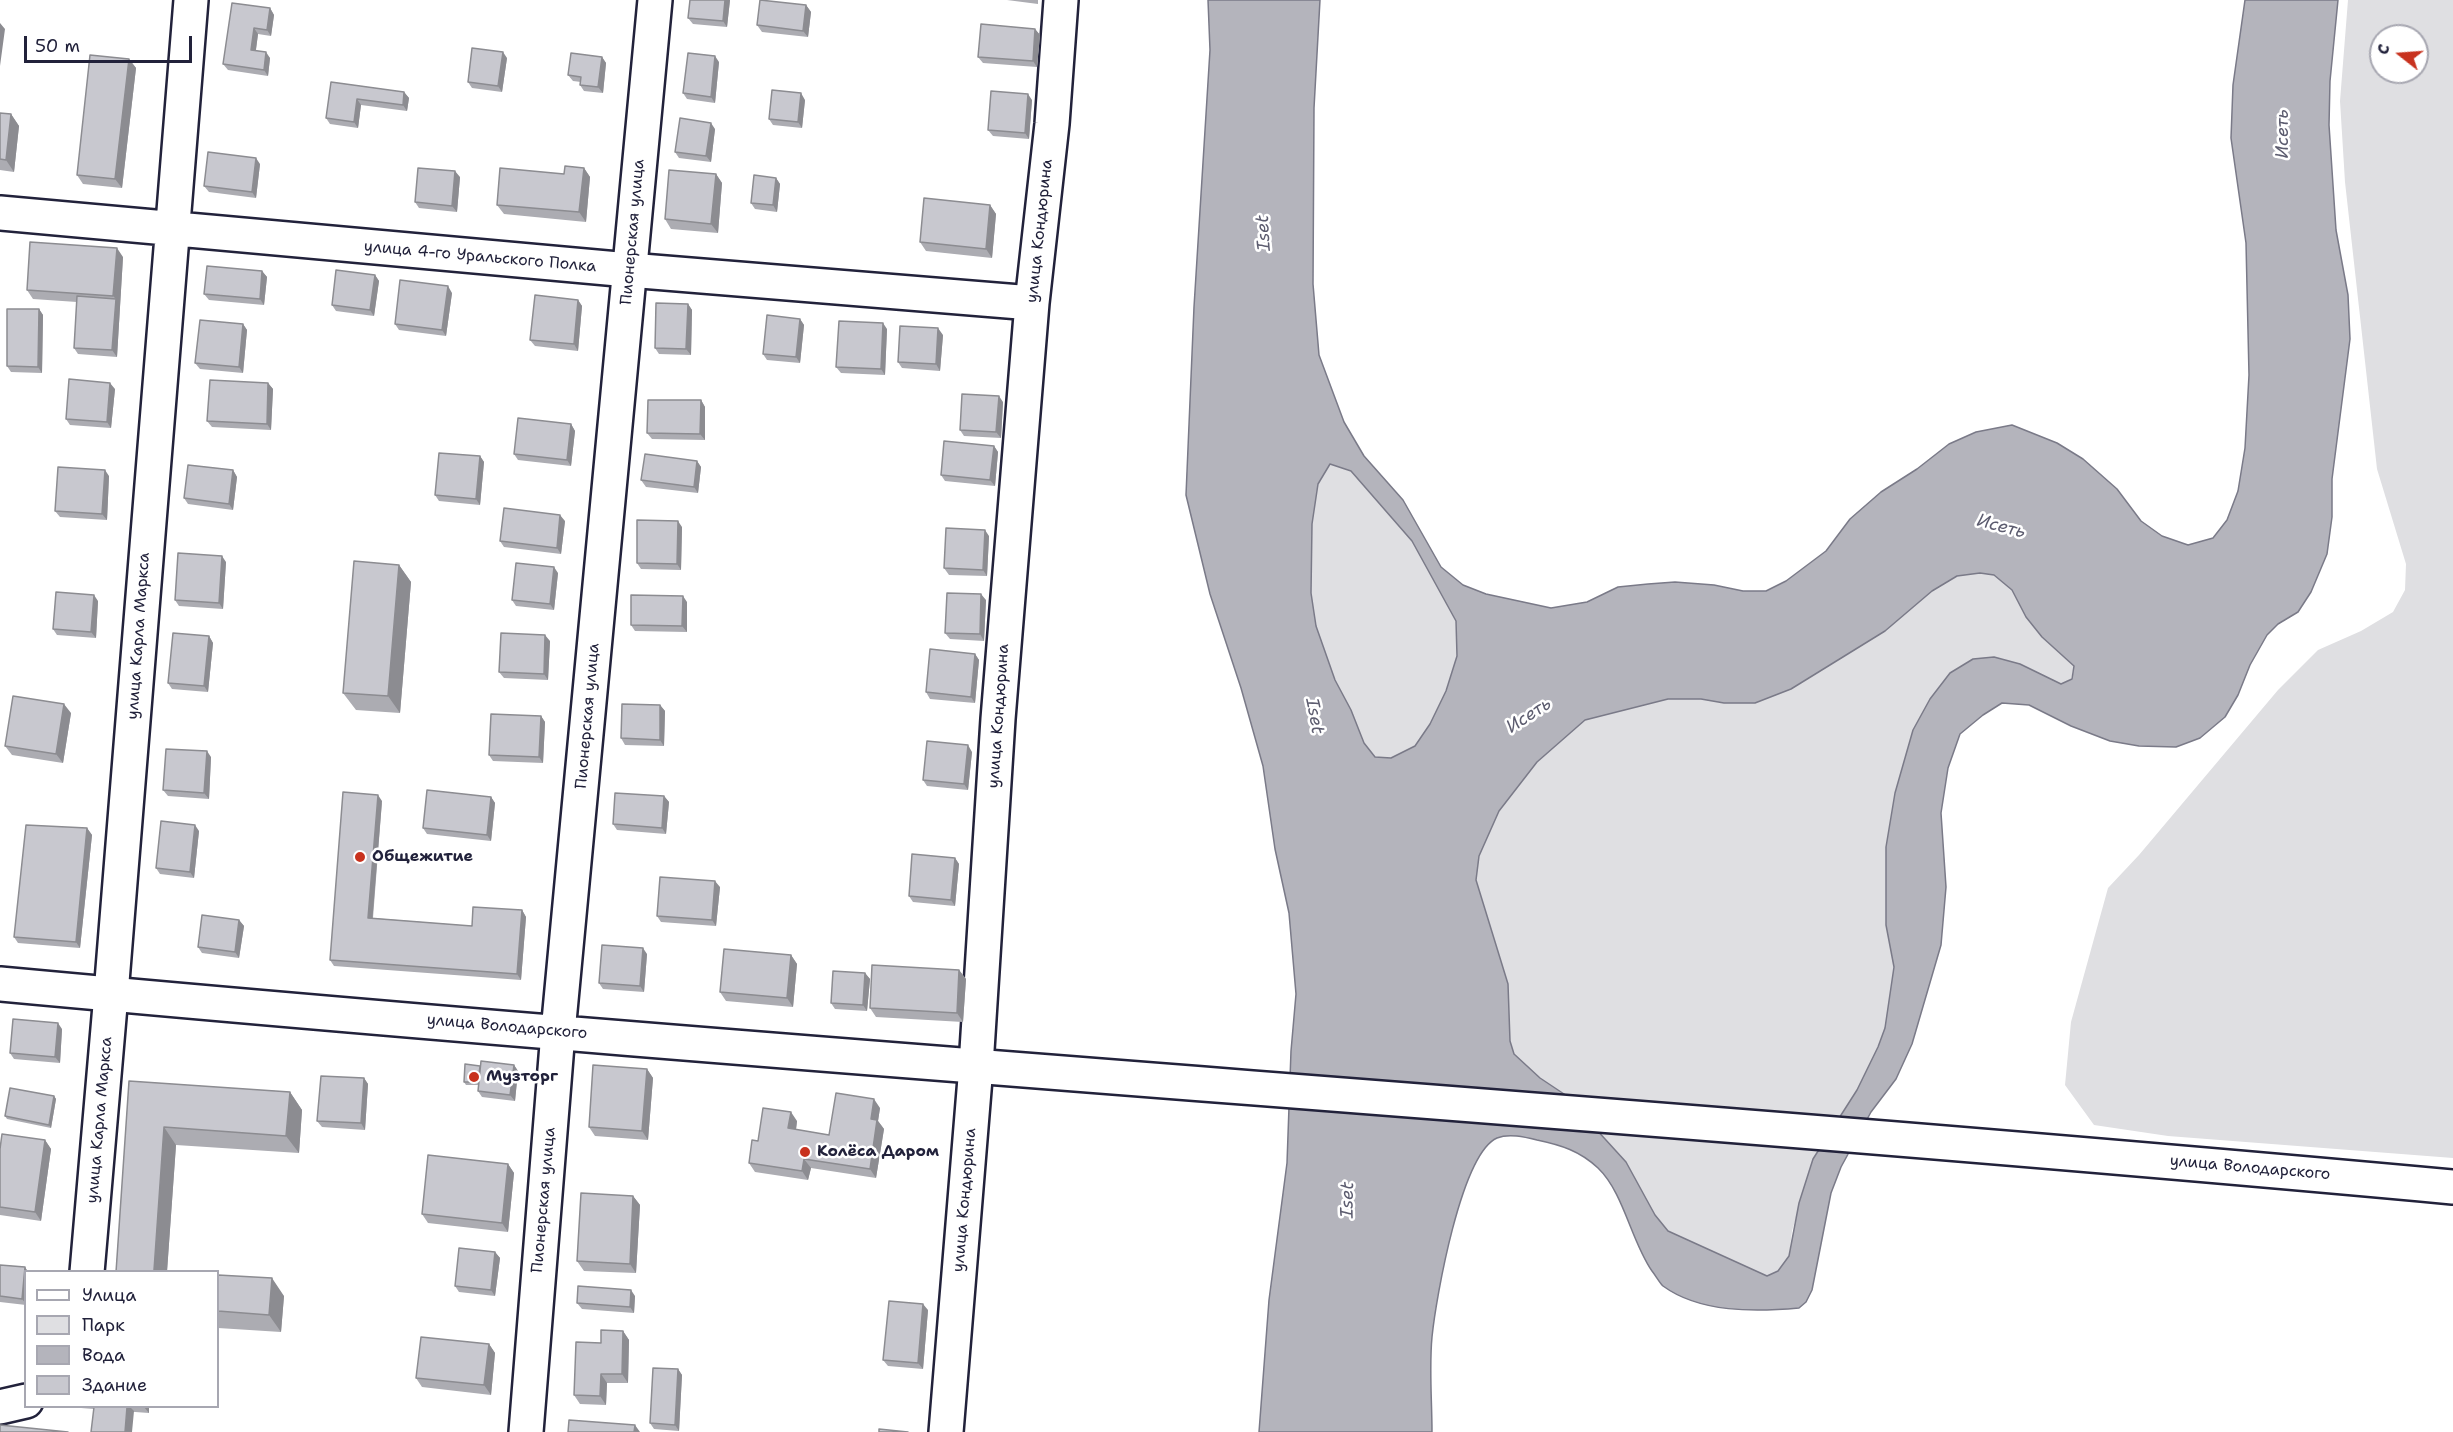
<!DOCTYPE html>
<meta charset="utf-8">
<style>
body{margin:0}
#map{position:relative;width:2453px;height:1432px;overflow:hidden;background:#fff;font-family:"Shantell Sans",sans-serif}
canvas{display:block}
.legend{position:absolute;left:24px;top:1270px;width:195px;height:138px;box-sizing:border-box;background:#fff;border:2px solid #a7a7b1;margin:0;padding:8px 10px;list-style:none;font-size:18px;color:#22223b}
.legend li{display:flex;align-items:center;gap:12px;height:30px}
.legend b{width:30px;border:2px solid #a7a7b1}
.north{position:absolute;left:2369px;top:24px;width:60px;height:60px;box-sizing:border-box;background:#fff;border:2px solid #a7a7b1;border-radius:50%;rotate:287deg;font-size:16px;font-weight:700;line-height:24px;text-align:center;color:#22223b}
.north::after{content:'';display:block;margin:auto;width:21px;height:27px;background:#c8321e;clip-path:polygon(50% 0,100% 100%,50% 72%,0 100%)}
.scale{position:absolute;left:24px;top:36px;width:168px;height:27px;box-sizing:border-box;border:3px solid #22223b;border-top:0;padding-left:8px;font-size:18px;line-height:21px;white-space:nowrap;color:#22223b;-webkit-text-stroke:4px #fff;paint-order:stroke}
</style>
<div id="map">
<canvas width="2453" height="1432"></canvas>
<ul class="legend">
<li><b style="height:8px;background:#fff"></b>Улица</li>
<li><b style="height:16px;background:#dfdfe2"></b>Парк</li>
<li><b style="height:16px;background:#b4b4bc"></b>Вода</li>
<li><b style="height:16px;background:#c8c8cf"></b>Здание</li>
</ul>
<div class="north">С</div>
<div class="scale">50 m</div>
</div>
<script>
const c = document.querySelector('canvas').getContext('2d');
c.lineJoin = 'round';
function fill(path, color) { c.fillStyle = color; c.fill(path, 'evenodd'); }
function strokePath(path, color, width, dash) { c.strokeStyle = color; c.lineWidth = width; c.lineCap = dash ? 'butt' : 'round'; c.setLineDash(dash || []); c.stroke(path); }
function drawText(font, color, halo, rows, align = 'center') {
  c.font = font + ' "Shantell Sans",sans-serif'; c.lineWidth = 5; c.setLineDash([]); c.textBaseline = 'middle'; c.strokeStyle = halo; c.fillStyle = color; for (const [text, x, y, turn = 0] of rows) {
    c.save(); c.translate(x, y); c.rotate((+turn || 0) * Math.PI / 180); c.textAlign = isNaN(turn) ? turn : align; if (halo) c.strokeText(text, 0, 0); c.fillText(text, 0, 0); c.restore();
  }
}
fill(new Path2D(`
 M2348,0H2453V1158L2168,1136L2094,1125L2065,1085L2071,1022L2108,888L2139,855L2278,690L2318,650L2361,631L2393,612L2405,590L2406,564L2377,469L2345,182L2340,101ZM2381,36H2417V72H2381Z
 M1330,464L1351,471L1412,541L1456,621L1457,656L1446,691L1430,724L1415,746L1391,758L1375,757L1364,743L1351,710L1335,680L1316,626L1311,593L1312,524L1318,484Z
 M1980,573L1994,575L2012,590L2026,617L2042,637L2074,666L2071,680L2061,684L2020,664L1994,657L1973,659L1950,674L1930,699L1913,730L1895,793L1886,847V925L1894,967L1885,1028L1878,1047L1857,1090L1813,1159L1792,1231L1789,1256L1778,1271L1767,1276L1668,1231L1655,1215L1626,1162L1564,1094L1540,1078L1514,1054L1510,1041L1508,984L1476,880L1479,856L1499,811L1537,762L1585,720L1668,699H1701L1724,703H1755L1791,689L1885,631L1932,591L1957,576Z`), '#dfdfe2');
const water = new Path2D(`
 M1208,0H1320L1314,108L1313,284L1319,355L1344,422L1364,456L1403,500L1441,567L1463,585L1486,594L1551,608L1587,602L1618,587L1648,584L1675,582L1714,585L1743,591H1766L1786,581L1826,551L1850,519L1881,492L1917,469L1949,444L1976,432L2012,425L2057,443L2083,459L2117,489L2141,521L2162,536L2188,545L2213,538L2227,520L2238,491L2245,448L2249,375L2246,243L2231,138L2233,85L2245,0H2338L2330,81L2329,125L2336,230L2348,295L2350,339L2332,479V517L2327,554L2311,592L2298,612L2278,624L2267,635L2250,665L2238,695L2225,717L2200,738L2176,747L2139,746L2110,741L2071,726L2029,705L2002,703L1983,715L1960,734L1948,768L1941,813L1946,887L1941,945L1912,1044L1896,1079L1871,1112L1841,1167L1831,1193L1812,1290L1806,1302L1799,1308C1755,1312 1700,1313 1663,1286C1659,1282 1656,1276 1652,1271C1631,1241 1624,1193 1598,1168C1580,1151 1561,1145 1537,1140C1525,1137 1509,1133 1497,1138C1461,1154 1436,1298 1432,1337C1429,1368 1432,1401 1432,1432H1259L1269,1300L1287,1163L1291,1051L1296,994L1289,913L1275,849L1263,766L1241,688L1210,594L1186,495L1194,307L1210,50ZM1330,464L1351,471L1412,541L1456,621L1457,656L1446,691L1430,724L1415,746L1391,758L1375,757L1364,743L1351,710L1335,680L1316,626L1311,593L1312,524L1318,484ZM1980,573L1994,575L2012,590L2026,617L2042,637L2074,666L2072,679L2061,684L2020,664L1994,657L1973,659L1950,673L1930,699L1913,730L1895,793L1886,847V925L1894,967L1885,1028L1878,1047L1857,1090L1813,1159L1799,1203L1789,1256L1778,1271L1767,1276L1668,1231L1655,1215L1626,1162L1564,1094L1540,1078L1514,1054L1510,1041L1508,984L1476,880L1479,856L1499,811L1537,762L1585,720L1668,699H1701L1724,703H1755L1791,689L1885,631L1932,591L1957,576Z`);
fill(water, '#b4b4bc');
strokePath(water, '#7a7a88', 1.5);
const minor = new Path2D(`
 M0,213L629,270L1032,303
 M87,1272L111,994L191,0
 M0,1407L26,1401
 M526,1432L558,1032
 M946,1432L976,1066L998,719L1032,303L1052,124L1061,0`);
const major = new Path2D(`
 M0,984C817,1060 1636,1112 2453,1187
 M558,1032L655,0`);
strokePath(minor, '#22223b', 38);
strokePath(major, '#22223b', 38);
strokePath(minor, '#fff', 33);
strokePath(major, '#fff', 33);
fill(new Path2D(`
 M730,0L727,27L693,24L688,18Z
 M1007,0H1038V4Z
 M806,5L811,12L808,37L762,32L757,25Z
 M270,8L274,15L271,36L258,34L256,50L270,58L268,76L228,70L223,64Z
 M1035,29L1040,35L1037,67L983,63L978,57Z
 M602,57L606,63L603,93L584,91L580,85L581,82L573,81L568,75Z
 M507,58L502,92L472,88L468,82Z
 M129,59L136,68L122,188L83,184L77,175Z
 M719,62L715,103L687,99L683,93Z
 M331,82L404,92L409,98L407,111L361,105L358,128L330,124L326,118Z
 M805,100L802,128L773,125L769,119Z
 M1032,100L1029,139L993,136L988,130Z
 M0,113L11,114L19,126L14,172L0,170Z
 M715,129L711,162L679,158L675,152Z
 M260,164L256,198L209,192L204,186Z
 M584,168L590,177L586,222L504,214L497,205L564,174Z
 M716,174L722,183L718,233L671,229L665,219Z
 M460,177L457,212L419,208L415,202Z
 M776,178L780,184L777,212L755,209L751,203Z
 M990,205L996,214L992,258L926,251L920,242Z
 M123,257L117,357L78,354L74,348L77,302L33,299L27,290Z
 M262,271L267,277L264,305L209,300L204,294Z
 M375,275L379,281L374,316L336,311L332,305Z
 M452,293L446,336L399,330L395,324Z
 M578,300L582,306L578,351L535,346L530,340Z
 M688,304L692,310L691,355L659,354L655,348Z
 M39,309L43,315L42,373L11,372L7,366Z
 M800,319L804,325L800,363L767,360L763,354Z
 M243,324L247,330L243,373L200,369L195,363Z
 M887,329L885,375L841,373L836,367Z
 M943,335L940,371L902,368L898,362Z
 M268,383L273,389L271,430L212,427L207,421Z
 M115,389L111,428L70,425L66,419Z
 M701,400L705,407V440L652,439L647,433Z
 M1003,402L1001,438L964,436L960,430Z
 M571,424L575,431L571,466L518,460L514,454Z
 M994,446L998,452L995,486L945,481L941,475Z
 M480,456L484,462L480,505L439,501L435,495Z
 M697,461L701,467L698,493L646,487L641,480Z
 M233,470L237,477L233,510L188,504L184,498Z
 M109,476L107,520L60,517L55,511Z
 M565,521L561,554L504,547L500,541Z
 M682,527L681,570L641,569L637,563Z
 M989,536L987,576L949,575L944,568Z
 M226,562L223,609L179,606L175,600Z
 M399,565L411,582L400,713L356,710L343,693Z
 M558,573L554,610L516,606L512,600Z
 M986,600L984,641L950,639L945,633Z
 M98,601L96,638L57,635L53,629Z
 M687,602V632L635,631L631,625Z
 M209,636L213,643L208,692L172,689L168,683Z
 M550,641L548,680L504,678L499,672Z
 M975,654L979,660L975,703L930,699L926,692Z
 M660,705L665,711L664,746L625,745L621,738Z
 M71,713L63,763L12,755L5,746Z
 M541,716L545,722L543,763L493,761L489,755Z
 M972,752L968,790L927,786L923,780Z
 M211,757L209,799L168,796L163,790Z
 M664,796L669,802L666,834L617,830L613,824Z
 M491,797L495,803L491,841L427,834L423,828Z
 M382,801L373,918L472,926L522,910L526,917L521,980L334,966L330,960Z
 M87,828L92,835L80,948L18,943L14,937Z
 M199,831L194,878L160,874L156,868Z
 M955,858L959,864L955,906L913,902L909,896Z
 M720,887L716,926L661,922L657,916Z
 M239,920L244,926L239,958L202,953L198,947Z
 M647,954L644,992L603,989L599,983Z
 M791,955L797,964L793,1007L726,1001L720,992Z
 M959,970L966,979L963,1022L876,1017L870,1008Z
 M865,973L870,979L867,1011L835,1009L831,1003Z
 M62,1029L60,1063L14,1059L10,1053Z
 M514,1065L518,1071L515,1101L482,1097L478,1091V1085H466L464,1082L480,1066Z
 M647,1069L653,1078L648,1140L595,1136L589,1127Z
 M364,1078L368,1084L365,1130L322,1127L317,1121Z
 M129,1081L290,1092L302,1110L299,1153L176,1145L167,1271L116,1272Z
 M54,1096L56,1099L51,1128L7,1119L5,1116Z
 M880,1108L878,1121L884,1129L876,1178L811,1168L808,1180L755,1172L749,1163L758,1141L797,1121L796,1130L829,1135Z
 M45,1140L51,1149L41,1221L0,1215V1149Z
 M508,1164L514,1173L508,1232L428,1223L422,1214Z
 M633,1196L640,1205L636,1273L584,1271L577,1261Z
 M495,1252L500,1258L495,1296L459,1292L455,1286Z
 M0,1265L25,1267L28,1272H26V1305L0,1302Z
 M218,1275L284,1296L281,1332L218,1328Z
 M635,1296L634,1313L582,1309L577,1303Z
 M928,1310L923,1369L888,1366L883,1360Z
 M623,1331L629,1340L628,1383H607L606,1405L580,1404L574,1395L601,1343Z
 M489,1344L495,1353L491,1395L422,1387L416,1378Z
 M678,1369L682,1375L679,1431L654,1429L650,1423Z
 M80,1407H149V1413L94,1409L81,1408Z`), '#acacb2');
fill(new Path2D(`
 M725,0H730L727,27L723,21Z
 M806,5L811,12L808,37L803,31Z
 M270,8L274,15L271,36L267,30Z
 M0,23L5,29L0,66Z
 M254,28L258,34L255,56L251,50Z
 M1035,29L1040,35L1037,67L1033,61Z
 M266,52L270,58L268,76L264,70Z
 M503,52L507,58L502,92L498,86Z
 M715,56L719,62L715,103L711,97Z
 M602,57L606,63L603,93L598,87Z
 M129,59L136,68L122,188L115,179Z
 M404,92L409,98L407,111L403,105Z
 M801,93L805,100L802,128L798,122Z
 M1028,94L1032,100L1029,139L1025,133Z
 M357,99L361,105L358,128L354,122Z
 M11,114L19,126L14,172L6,160Z
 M711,123L715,129L711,162L706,156Z
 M256,158L260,164L256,198L252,192Z
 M584,168L590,177L586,222L579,212Z
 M455,171L460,177L457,212L452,206Z
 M716,174L722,183L718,233L711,224Z
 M776,178L780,184L777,212L773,205Z
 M990,205L996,214L992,258L986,249Z
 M117,248L123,257L117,357L112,350L116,299L113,296Z
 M262,271L267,277L264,305L260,299Z
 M375,275L379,281L374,316L370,310Z
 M448,286L452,293L446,336L442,330Z
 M578,300L582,306L578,351L574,344Z
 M688,304L692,310L691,355L686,349Z
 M39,309L43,315L42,373L38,367Z
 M800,319L804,325L800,363L796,357Z
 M883,323L887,329L885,375L881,369Z
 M243,324L247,330L243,373L239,367Z
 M938,328L943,335L940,371L936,364Z
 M110,383L115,389L111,428L107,422Z
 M268,383L273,389L271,430L267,424Z
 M999,396L1003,402L1001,438L996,432Z
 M701,400L705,407V440L700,434Z
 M571,424L575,431L571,466L567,460Z
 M994,446L998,452L995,486L990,480Z
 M480,456L484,462L480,505L476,499Z
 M697,461L701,467L698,493L694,487Z
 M105,470L109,476L107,520L102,514Z
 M233,470L237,477L233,510L229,504Z
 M560,515L565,521L561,554L557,548Z
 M678,521L682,527L681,570L677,564Z
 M985,530L989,536L987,576L983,570Z
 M222,556L226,562L223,609L219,603Z
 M399,565L411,582L400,713L388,696Z
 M554,567L558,573L554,610L550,604Z
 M981,594L986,600L984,641L980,634Z
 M94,595L98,601L96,638L91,632Z
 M683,596L687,602V632L682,626Z
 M545,635L550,641L548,680L544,674Z
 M209,636L213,643L208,692L204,686Z
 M975,654L979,660L975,703L971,697Z
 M64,704L71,713L63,763L56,754Z
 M660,705L665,711L664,746L660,740Z
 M541,716L545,722L543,763L539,757Z
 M968,745L972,752L968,790L964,784Z
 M207,751L211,757L209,799L204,793Z
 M378,795L382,801L372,924L368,918Z
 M664,796L669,802L666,834L662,828Z
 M491,797L495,803L491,841L487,835Z
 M195,825L199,831L194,878L190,872Z
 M87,828L92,835L80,948L76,942Z
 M955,858L959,864L955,906L951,900Z
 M715,881L720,887L716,926L712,920Z
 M522,910L526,917L521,980L517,974Z
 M239,920L244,926L239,958L235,952Z
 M643,948L647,954L644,992L640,986Z
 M791,955L797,964L793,1007L787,998Z
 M959,970L966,979L963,1022L957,1013Z
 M865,973L870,979L867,1011L863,1005Z
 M58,1023L62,1029L60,1063L55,1057Z
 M514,1065L518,1071L515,1101L510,1095Z
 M647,1069L653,1078L648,1140L642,1131Z
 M364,1078L368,1084L365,1130L361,1123Z
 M290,1092L302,1110L299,1153L286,1136Z
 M54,1096L56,1099L51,1128L49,1125Z
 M874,1099L880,1108L878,1121L884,1129L876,1178L870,1169L871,1119Z
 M791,1112L797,1121L795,1137L788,1128Z
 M164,1127L176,1145L167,1272L154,1270Z
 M45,1140L51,1149L41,1221L35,1212Z
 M804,1159L811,1168L808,1180L802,1171Z
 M508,1164L514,1173L508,1232L502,1223Z
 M633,1196L640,1205L636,1273L630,1264Z
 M495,1252L500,1258L495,1296L491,1290Z
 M25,1267L28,1272H26V1304L22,1299Z
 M272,1278L284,1296L281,1332L269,1315Z
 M631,1290L635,1296L634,1313L630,1307Z
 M923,1304L928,1310L923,1369L918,1363Z
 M623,1331L629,1340L628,1383L622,1374Z
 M489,1344L495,1353L491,1395L484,1385Z
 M678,1369L682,1375L679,1431L675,1425Z
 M601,1374L607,1383L606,1405L600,1396Z
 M127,1407H130L134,1411L132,1432H125Z
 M144,1407H149V1413Z
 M635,1425L640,1432H634Z`), '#8c8c91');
const building = new Path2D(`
 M690,0H725L723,21L688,18Z
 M760,0L806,5L803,31L757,25Z
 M232,3L270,8L267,30L254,28L251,50L266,52L264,70L223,64Z
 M981,24L1035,29L1033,61L978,57Z
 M472,48L503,52L498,86L468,82Z
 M571,53L602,57L598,87L580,85L581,77L568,75Z
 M688,53L715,56L711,97L683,93Z
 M90,55L129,59L115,179L77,175Z
 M331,82L404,92L403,105L357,99L354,122L326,118Z
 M772,90L801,93L798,122L769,119Z
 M991,91L1028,94L1025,133L988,130Z
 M0,113L11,114L6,160L0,159Z
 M680,118L711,123L706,156L675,152Z
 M208,152L256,158L252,192L204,186Z
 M565,166L584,168L579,212L497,205L500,168L564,174Z
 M418,168L455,171L452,206L415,202Z
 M669,170L716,174L711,224L665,219Z
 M754,175L776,178L773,205L751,203Z
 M924,198L990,205L986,249L920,242Z
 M30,242L117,248L113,296L27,290Z
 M207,266L262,271L260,299L204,294Z
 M336,270L375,275L370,310L332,305Z
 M400,280L448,286L442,330L395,324Z
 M535,295L578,300L574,344L530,340Z
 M77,296L116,299L112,350L74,348Z
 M656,303L688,304L686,349L655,348Z
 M7,309H39L38,367L7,366Z
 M767,315L800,319L796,357L763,354Z
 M200,320L243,324L239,367L195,363Z
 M839,321L883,323L881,369L836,367Z
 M900,326L938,328L936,364L898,362Z
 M69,379L110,383L107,422L66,419Z
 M210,380L268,383L267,424L207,421Z
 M962,394L999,396L996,432L960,430Z
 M648,400H701L700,434L647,433Z
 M518,418L571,424L567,460L514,454Z
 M944,441L994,446L990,480L941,475Z
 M439,453L480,456L476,499L435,495Z
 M645,454L697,461L694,487L641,480Z
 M188,465L233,470L229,504L184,498Z
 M58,467L105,470L102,514L55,511Z
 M504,508L560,515L557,548L500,541Z
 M637,520L678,521L677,564L637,563Z
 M946,528L985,530L983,570L944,568Z
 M178,553L222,556L219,603L175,600Z
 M354,561L399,565L388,696L343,693Z
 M516,563L554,567L550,604L512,600Z
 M56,592L94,595L91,632L53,629Z
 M947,593L981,594L980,634L945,633Z
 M631,595L683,596L682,626L631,625Z
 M173,633L209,636L204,686L168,683Z
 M501,633L545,635L544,674L499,672Z
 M930,649L975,654L971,697L926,692Z
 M13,696L64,704L56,754L5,746Z
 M622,704L660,705V740L621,738Z
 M491,714L541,716L539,757L489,755Z
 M927,741L968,745L964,784L923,780Z
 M166,749L207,751L204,793L163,790Z
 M427,790L491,797L487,835L423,828Z
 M343,792L378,795L368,918L472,926L473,907L522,910L517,974L330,960Z
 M615,793L664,796L662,828L613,824Z
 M161,821L195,825L190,872L156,868Z
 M26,825L87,828L76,942L14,937Z
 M912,854L955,858L951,900L909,896Z
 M660,877L715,881L712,920L657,916Z
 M202,915L239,920L235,952L198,947Z
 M602,945L643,948L640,986L599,983Z
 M724,949L791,955L787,998L720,992Z
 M872,965L959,970L957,1013L870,1008Z
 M833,971L865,973L863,1005L831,1003Z
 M13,1019L58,1023L55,1057L10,1053Z
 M481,1061L514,1065L510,1095L478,1091Z
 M465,1064L480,1066L478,1082H464Z
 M593,1065L647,1069L642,1131L589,1127Z
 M321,1076L364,1078L361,1123L317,1121Z
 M129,1081L290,1092L286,1136L164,1127L154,1270L172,1272H116Z
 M10,1088L54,1096L49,1125L5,1116Z
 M836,1093L874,1099L871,1119L877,1120L870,1169L804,1159L802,1171L749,1163L752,1140L758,1141L763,1108L791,1112L788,1128L829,1135Z
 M2,1134L45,1140L35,1212L0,1207V1149Z
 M428,1155L508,1164L502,1223L422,1214Z
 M581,1193L633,1196L630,1264L577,1261Z
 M459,1248L495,1252L491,1290L455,1286Z
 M0,1265L25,1267L22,1299L0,1296Z
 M218,1275L272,1278L269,1315L218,1311Z
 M578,1286L631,1290L630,1307L577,1303Z
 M889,1301L923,1304L918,1363L883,1360Z
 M601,1330L623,1331L622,1374H601L600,1396L574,1395L576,1342L601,1343Z
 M421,1337L489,1344L484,1385L416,1378Z
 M653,1368L678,1369L675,1425L650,1423Z
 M94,1407H127L125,1432H91Z
 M569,1420L635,1425L634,1432H568Z
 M0,1425L68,1432H0Z
 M879,1429L908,1432H879Z`);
fill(building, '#c8c8cf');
strokePath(building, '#8c8c91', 1.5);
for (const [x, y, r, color] of [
 [360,857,6,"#c8321e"],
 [474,1077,6,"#c8321e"],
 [805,1152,6,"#c8321e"]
]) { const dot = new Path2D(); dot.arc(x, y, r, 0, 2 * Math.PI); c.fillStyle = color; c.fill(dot); strokePath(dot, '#fff', 2); }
drawText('16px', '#22223b', '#fff', [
 ["улица Кондюрина",1040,231,-84],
 ["Пионерская улица",633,232,-85],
 ["улица 4-го Уральского Полка",480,257,5],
 ["улица Карла Маркса",139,636,-86],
 ["Пионерская улица",588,716,-85],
 ["улица Кондюрина",999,716,-86],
 ["улица Володарского",507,1027,5],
 ["улица Карла Маркса",100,1120,-85],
 ["улица Володарского",2250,1168,5],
 ["Пионерская улица",544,1200,-85],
 ["улица Кондюрина",965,1200,-85]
]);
drawText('bold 16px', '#22223b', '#fff', [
 ["Общежитие",372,857],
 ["Музторг",486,1077],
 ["Колёса Даром",817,1152]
], 'left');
drawText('italic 18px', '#5c5c6f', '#fff', [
 ["Исеть",2283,134,-90],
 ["Iset",1264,233,-93],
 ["Исеть",2001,527,15],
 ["Iset",1314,716,80],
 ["Исеть",1529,716,-33],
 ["Iset",1348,1200,-89]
]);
</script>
